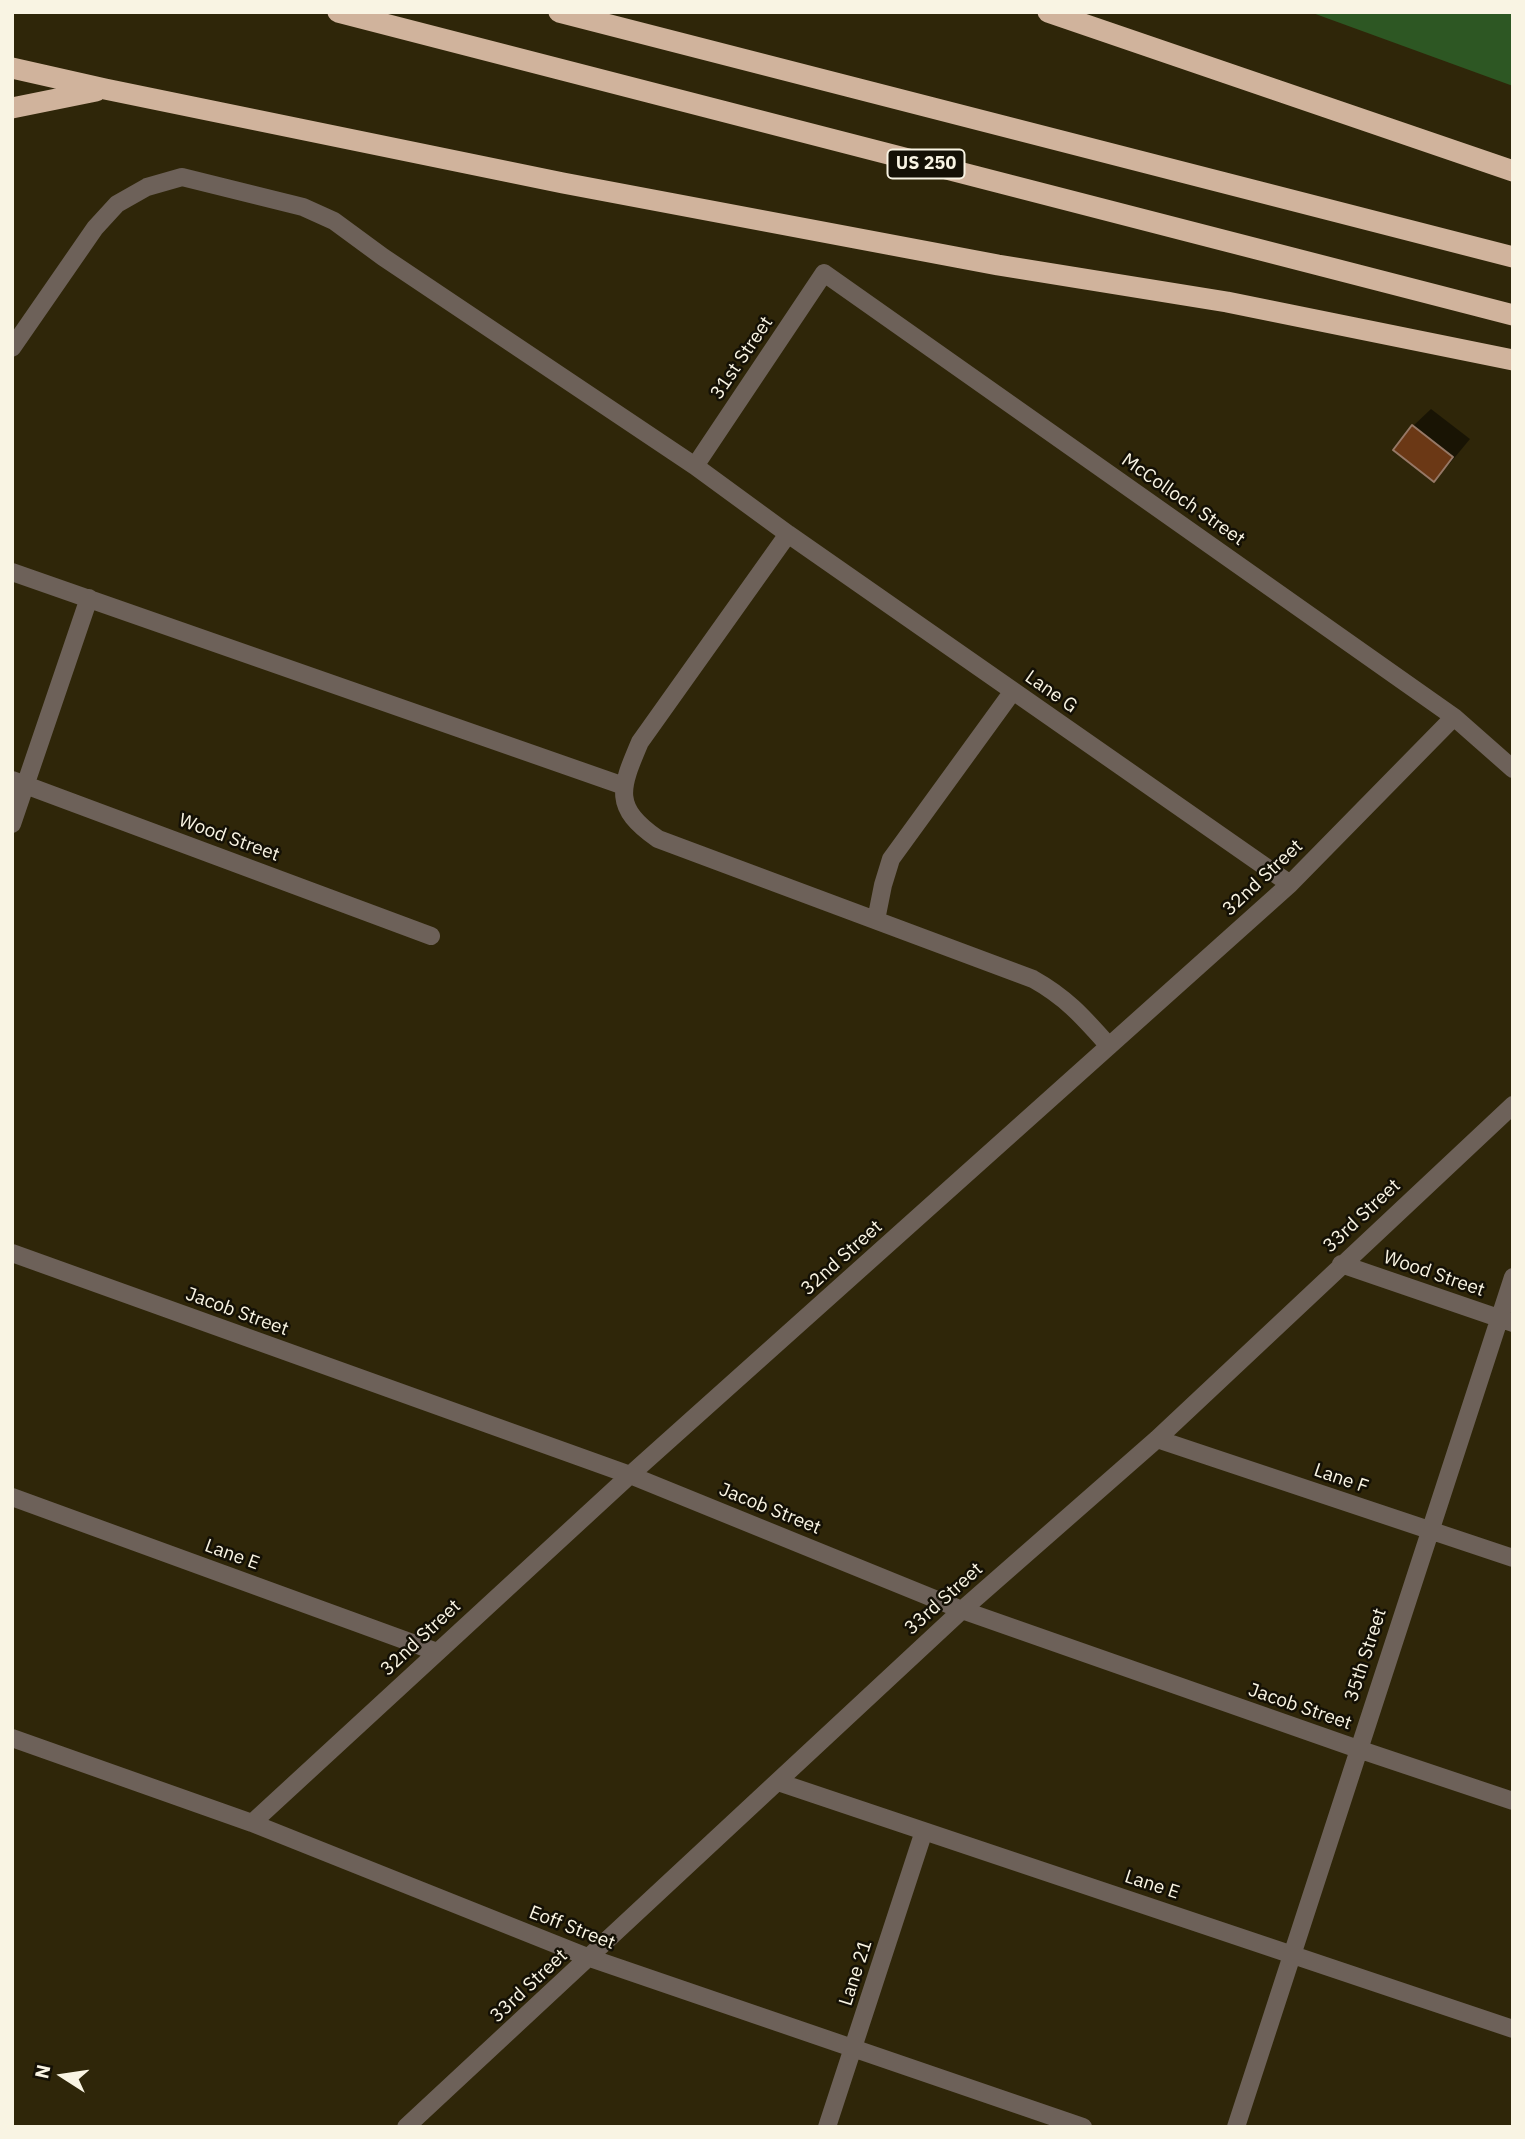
<!DOCTYPE html>
<style>
body{margin:0}
#map{position:relative;width:1525px;height:2139px;overflow:hidden;background:#2f2609;font-family:"IBM Plex Sans",sans-serif}
canvas{display:block}
.frame{position:absolute;inset:0;border:14px solid #f9f4e3;pointer-events:none}
.north{position:absolute;left:28px;top:2041px;width:70px;height:70px;-webkit-text-stroke:5px #141005;paint-order:stroke;rotate:282deg;font-size:19px;font-weight:700;line-height:28px;text-align:center;color:#f9f4e3}
.north::after{content:'';display:block;margin:auto;width:24px;height:32px;background:#f9f4e3;clip-path:polygon(50% 0,100% 100%,50% 72%,0 100%)}
</style>
<div id="map">
<canvas width="1525" height="2139"></canvas>
<div class="frame"></div>
<div class="north">N</div>
</div>
<script>
const c = document.querySelector('canvas').getContext('2d');
c.lineJoin = 'round';
function fill(path, color) { c.fillStyle = color; c.fill(path, 'evenodd'); }
function strokePath(path, color, width, dash) { c.strokeStyle = color; c.lineWidth = width; c.lineCap = dash ? 'butt' : 'round'; c.setLineDash(dash || []); c.stroke(path); }
function drawText(font, color, halo, rows, align = 'center') {
  c.font = font + ' "IBM Plex Sans",sans-serif'; c.lineWidth = 5; c.setLineDash([]); c.textBaseline = 'middle'; c.strokeStyle = halo; c.fillStyle = color; for (const [text, x, y, turn = 0] of rows) {
    c.save(); c.translate(x, y); c.rotate((+turn || 0) * Math.PI / 180); c.textAlign = isNaN(turn) ? turn : align; if (halo) c.strokeText(text, 0, 0); c.fillText(text, 0, 0); c.restore();
  }
}
fill(new Path2D(`
 M1310,12H1513V86Z`), '#2d5723');
fill(new Path2D(`
 M1431,409L1470,439L1451,462L1434,480L1413,426Z`), '#0007');
const building = new Path2D(`
 M1412,425L1453,457L1434,482L1393,450Z`);
fill(building, '#6b3815');
strokePath(building, '#967866', 2);
strokePath(new Path2D(`
 M12,348L95,228L117,204L147,187L182,177L303,207L334,221L383,257L695,466L788,534L1290,884
 M695,466L824,273L1454,717L1513,769
 M788,534L640,742C620,789 612,807 658,839L1033,979C1067,998 1084,1018 1109,1046
 M12,572L624,786
 M12,780L431,936
 M12,824L89,598
 M876,920L883,885L891,859L1013,691
 M12,1253L630,1475L962,1610L1358,1749L1513,1801
 M1341,1264L1513,1323
 M1157,1439L1513,1558
 M12,1497L437,1652
 M12,1738L252,1823L590,1958L1083,2127
 M778,1782L1513,2029
 M252,1823L630,1475L1290,884L1454,717
 M406,2127L962,1610L1157,1439L1513,1105
 M827,2127L924,1831
 M1236,2127L1513,1277`), '#6d6159', 18);
strokePath(new Path2D(`
 M338,12L1513,315
 M559,12L1513,257
 M1048,12L1513,171
 M12,68L105,89L563,183L998,265L1227,302L1513,360
 M12,108L96,91`), '#d0b39c', 21);
for (const [x, y, w] of [
 [926,164,77]
]) { const box = new Path2D(); box.roundRect(x - w / 2, y - 14.5, w, 29, 5); c.fillStyle = '#141005'; c.fill(box); strokePath(box, '#f9f4e3', 2); }
drawText('bold 18px', '#f9f4e3', null, [
 ["US 250",926,164]
]);
drawText('19px', '#f9f4e3', '#141005', [
 ["31st Street",742,358,-56],
 ["McColloch Street",1183,500,35],
 ["Lane G",1051,692,35],
 ["Wood Street",229,838,20],
 ["32nd Street",1263,878,-43],
 ["33rd Street",1362,1216,-43],
 ["32nd Street",842,1258,-42],
 ["Wood Street",1434,1274,19],
 ["Jacob Street",237,1312,20],
 ["Lane F",1341,1479,19],
 ["Jacob Street",770,1509,22],
 ["Lane E",232,1555,20],
 ["33rd Street",944,1599,-42],
 ["32nd Street",421,1638,-43],
 ["35th Street",1366,1655,-72],
 ["Jacob Street",1300,1707,19],
 ["Lane E",1152,1885,18],
 ["Eoff Street",572,1928,21],
 ["Lane 21",856,1973,-72],
 ["33rd Street",529,1986,-43]
]);
</script>
